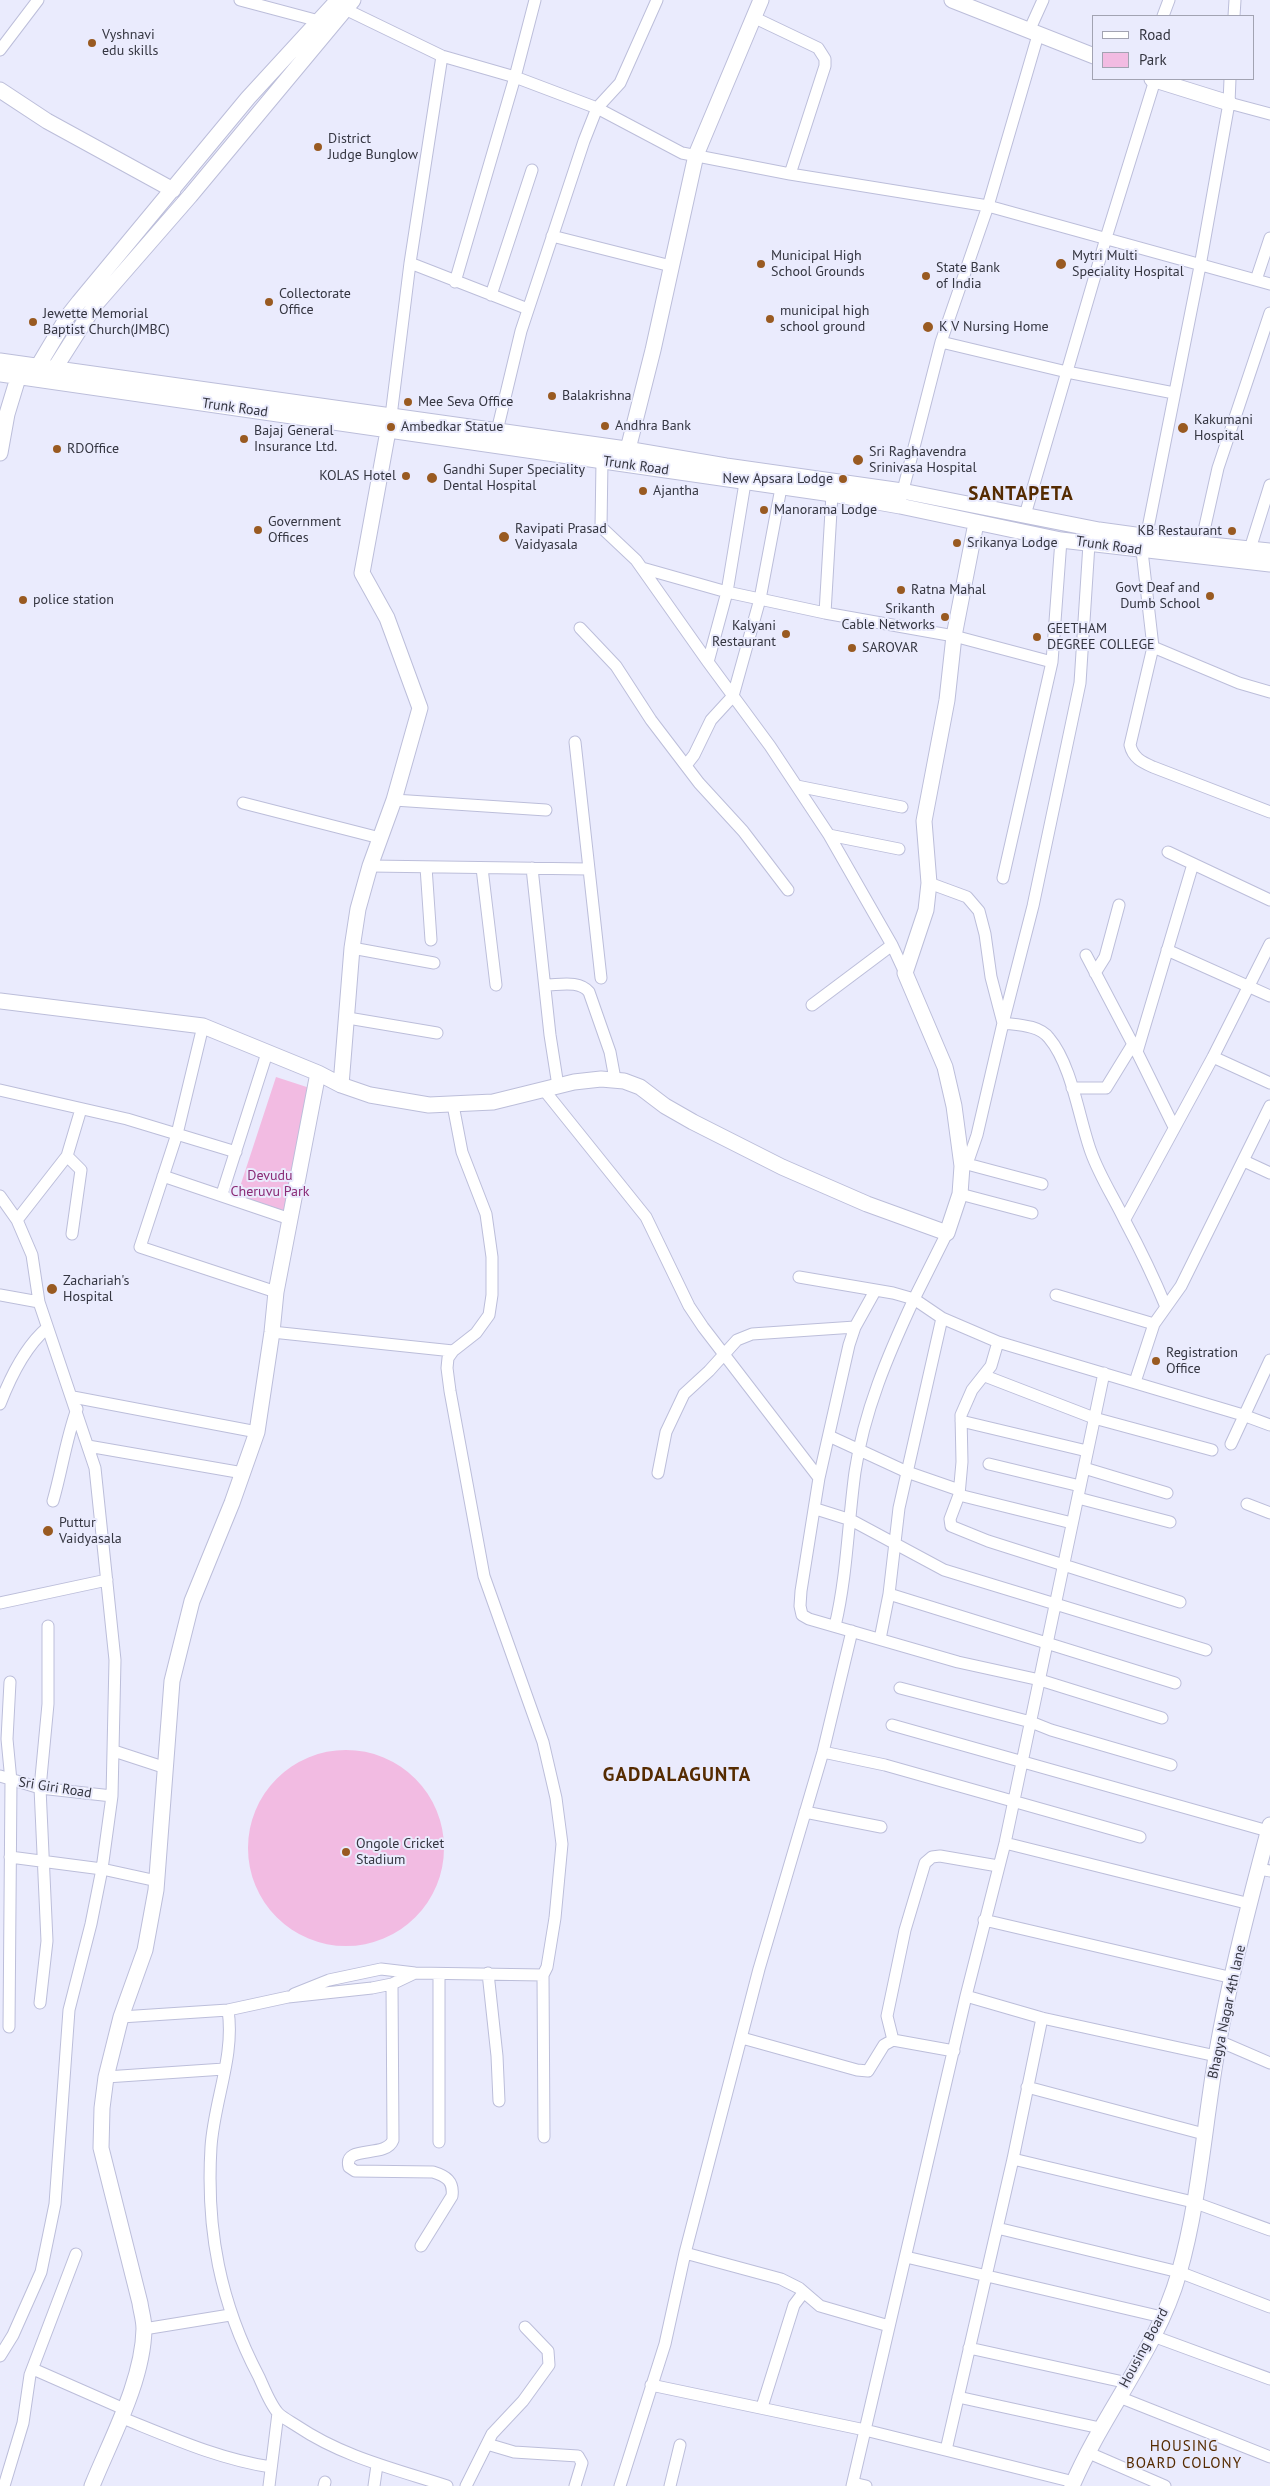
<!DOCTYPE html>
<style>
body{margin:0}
#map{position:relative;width:1270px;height:2486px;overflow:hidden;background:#eaebfd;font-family:"PT Sans",sans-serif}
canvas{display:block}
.legend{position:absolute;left:1092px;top:15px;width:162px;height:65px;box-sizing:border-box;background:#eaebfd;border:1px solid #a2a3b2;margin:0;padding:6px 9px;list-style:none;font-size:15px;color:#353641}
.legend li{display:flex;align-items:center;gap:10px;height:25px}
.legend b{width:25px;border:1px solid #a2a3b2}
</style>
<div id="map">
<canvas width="1270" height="2486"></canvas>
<ul class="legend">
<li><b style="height:6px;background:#fff"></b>Road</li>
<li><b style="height:14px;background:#f2bbe2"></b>Park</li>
</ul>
</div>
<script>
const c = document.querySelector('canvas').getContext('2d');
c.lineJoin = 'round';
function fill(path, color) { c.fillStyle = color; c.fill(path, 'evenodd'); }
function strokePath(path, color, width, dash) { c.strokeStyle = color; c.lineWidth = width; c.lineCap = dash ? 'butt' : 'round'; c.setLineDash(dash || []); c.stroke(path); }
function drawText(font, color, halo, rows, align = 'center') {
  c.font = font + ' "PT Sans",sans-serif'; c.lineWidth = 4; c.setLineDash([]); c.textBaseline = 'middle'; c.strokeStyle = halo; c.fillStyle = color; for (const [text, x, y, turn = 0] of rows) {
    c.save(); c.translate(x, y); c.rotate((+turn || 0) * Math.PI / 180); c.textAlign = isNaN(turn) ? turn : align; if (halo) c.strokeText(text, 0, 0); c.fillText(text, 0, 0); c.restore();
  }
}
fill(new Path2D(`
 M276,1077L319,1091L288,1225L235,1202Z
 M248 1848a98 98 0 1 1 196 0a98 98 0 1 1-196 0Z`), '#f2bbe2');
const street = new Path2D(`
 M240,0L319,21
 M345,9L442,56L515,77L597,108L682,153L790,174L988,206L1270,284
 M1163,16L1169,0
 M1234,16L1235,0
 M753,17L818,48L825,59V66L790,174
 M1029,31L1043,0
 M0,50L38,0
 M1229,103L1270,114
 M552,236L671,266
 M410,263L528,309
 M1256,280L1270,238
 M455,282L515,77L535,0
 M491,295L532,170
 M941,342L1067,372L1174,393
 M391,416L410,263L442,56
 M497,431L521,331L584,141L597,108L620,83L657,0
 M602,461L601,527L636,560L708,662L770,746L829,835L892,945L905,973
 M901,498L941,342L988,206L1038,35
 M1025,515L1106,238L1155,80
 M1146,538L1200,266L1229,103L1230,79
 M1089,544L1080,683L1033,906L1003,1023C1018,1025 1039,1025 1049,1038C1072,1065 1079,1119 1091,1152C1100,1177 1114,1198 1125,1221C1140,1249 1154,1278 1166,1307
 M1201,544L1218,468L1270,313
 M1250,549L1270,485
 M1142,551L1153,647L1130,745C1133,758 1142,762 1153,767L1270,812
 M642,568L727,592L825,613L954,636L1052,662
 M825,613L832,494
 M580,628L616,666L651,720L699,783L743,831L788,890
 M1153,647L1239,683L1270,692
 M708,662L727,592L745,483
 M575,742L601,978
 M687,764L694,755L711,720L733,696L760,599L781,488
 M797,786L902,807
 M394,800L546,810
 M243,803L380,838
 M829,835L899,849
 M1168,852L1270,900
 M370,866L588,869
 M426,867L431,940
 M482,868L496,985
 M532,868L550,1035L558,1086
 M1003,878L1052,662L1061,540
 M929,883L967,897L979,911L985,934L991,977L1003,1023L977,1135L967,1164L962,1166
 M352,948L434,963
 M1167,950L1270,996
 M1086,955L1137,1052L1174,1127
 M1095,973L1105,957L1119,905
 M545,985C560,985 579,980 589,992L610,1052L615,1079
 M812,1005L892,945
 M348,1018L437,1033
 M203,1026L177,1134L140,1247L276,1292
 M1137,1052L1193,864
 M1213,1057L1270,1083
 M1072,1088H1106L1133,1044
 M0,1090L127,1119L236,1152
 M544,1090L646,1217L689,1306L703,1327L819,1478
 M453,1105L462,1152L486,1214L492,1257V1295L489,1315L476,1333L453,1351L448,1358L447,1368L450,1391L484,1576L543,1742L556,1798L562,1844L555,1918L547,1967L543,1975L544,2137
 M67,1156L81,1109
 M1244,1161L1270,1173
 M967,1164L1042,1184
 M163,1176L290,1219
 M222,1194L267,1053
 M960,1194L1032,1213
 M0,1196L17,1220L32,1255L39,1302L95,1468L115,1660L112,1796L102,1869L91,1924L69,2010L55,2204L41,2272L13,2335L0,2356
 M1125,1219L1213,1057L1270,944
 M17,1220L67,1156L81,1170L72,1234
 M947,1233L914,1299L942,1318L998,1342L1243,1415L1270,1425
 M799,1277L893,1293L914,1299C888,1355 864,1411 855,1472C848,1523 847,1576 835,1626
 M875,1291L855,1327L849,1345L819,1478L801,1591L800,1606L802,1615L809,1619L958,1662L1040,1680L1162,1718
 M0,1295L39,1302
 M1056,1295L1154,1324
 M272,1332L453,1351
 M998,1342L991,1366L972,1390L961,1415L962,1462L959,1495L950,1519L951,1526L988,1541L1180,1602
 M985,1376L1094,1418L1212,1450
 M1135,1382L1154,1324L1181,1286L1270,1106
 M73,1397L257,1432
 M0,1404C10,1378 26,1346 47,1328
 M961,1421L1087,1451
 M829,1436L907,1472L959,1490
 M1231,1444L1270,1360
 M88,1446L243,1473
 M989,1464L1080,1486
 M1084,1468L1167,1493
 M658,1473L666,1432L684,1394L709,1371L737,1340L752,1334L855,1327
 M959,1495L1072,1523
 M1078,1498L1170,1522
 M53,1501C62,1470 66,1439 77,1409
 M1247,1504L1270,1513
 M816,1509L851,1520L944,1570L1206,1650
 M889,1594L1175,1683
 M0,1603L107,1580
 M880,1639L889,1594L899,1508L942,1318
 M900,1688L1031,1722L1051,1730L1171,1765
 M892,1725L1268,1831
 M114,1751L166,1768
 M823,1752L885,1765L1140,1837
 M0,1776L40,1788L112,1796
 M805,1812L881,1827
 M1005,1843L1250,1904
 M10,1857L102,1869L157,1881
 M1260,1869L1270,1871
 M984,1920L1233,1978
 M488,1973L497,2056L499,2101
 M439,1974V2142
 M392,1984L393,2140C386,2159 343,2144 349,2167L355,2171L433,2172C446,2176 454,2181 452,2196L421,2246
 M294,1994L329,1980L381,1969L415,1973L543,1975
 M966,1996L1042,2018L1216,2056
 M40,2003L47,1941L40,1788L48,1704V1626
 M228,2010C235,2056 214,2101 211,2147C206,2230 220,2303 259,2377C264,2388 270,2404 278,2413C283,2418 291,2422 297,2426C343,2457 395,2469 447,2486
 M121,2017L228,2010L288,1997L372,1988L392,1984L415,1973
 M9,2027L11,1781L7,1739L10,1682
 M742,2038L857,2070L868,2071L884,2045L893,2040L954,2051
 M893,2040L887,2016L905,1930L925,1863L932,1857L940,1856L998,1866
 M1219,2041L1270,2063
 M106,2077L224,2069
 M1027,2087L1204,2134
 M1013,2159L1193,2202L1270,2230
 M997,2228L1179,2272L1270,2307
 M685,2253L781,2279L799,2288L820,2306L889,2326
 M906,2257L1162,2317
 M144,2329L230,2315
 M1153,2336L1270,2379
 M969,2348L1128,2383
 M33,2369L124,2409
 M651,2385L865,2430L1074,2482
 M958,2397L1100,2428
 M1119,2397L1270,2457
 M762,2407L794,2305L803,2293
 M120,2417C170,2437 218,2459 271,2467
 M487,2444L514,2452L578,2456L582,2463L575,2486
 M946,2450L1013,2159L1042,2018
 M1089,2453L1165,2486
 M853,2483L866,2486
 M4,2486L23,2423L30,2375L76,2254
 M269,2486L278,2413
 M324,2486L325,2482
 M374,2486L377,2465
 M466,2486L492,2434L523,2401L549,2365L548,2351L525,2327
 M620,2486L665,2344L685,2253L759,1969L823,1752L852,1631
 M670,2486L680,2445
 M852,2486L966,1996L1005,1843L1104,1373`);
const secondary = new Path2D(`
 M952,0L1094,56
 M1152,79L1229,103
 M0,90L47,121L173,190
 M0,361L626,449L726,466L902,491L1099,530L1201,544L1270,551
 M34,373L68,316L79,302L248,98L338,0
 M0,374L832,494L900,506L1061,540L1270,564
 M53,376L55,368L95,305L190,196L353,0
 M0,453L7,414L21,368
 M626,457L653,350L696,155L761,0
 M0,1001L203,1026L318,1073L341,1085L370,1095L429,1105L493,1102L574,1082L601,1079L624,1081L640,1087L665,1106L693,1122L782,1167L867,1204L947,1233L960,1194L962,1166L954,1106L945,1067L905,973L926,910L929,883L924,821L947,700L954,636L976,523
 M341,1085L352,948L358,909L370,866L394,800L420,708L387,618L362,573L390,420
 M92,2486C111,2439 143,2381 144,2329C144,2320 141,2311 140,2303L101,2148L102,2108L106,2077L121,2017L145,1950L156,1890L172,1681L192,1601L232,1503L257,1432L272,1332L276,1292L318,1073
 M1072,2486C1103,2413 1157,2350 1179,2273C1199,2203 1204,2128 1216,2057C1229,1980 1250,1900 1270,1825`);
strokePath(street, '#bcbeda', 13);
strokePath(secondary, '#bcbeda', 17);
strokePath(street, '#fff', 11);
strokePath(secondary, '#fff', 15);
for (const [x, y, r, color] of [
 [92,43,5,"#995a21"],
 [318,147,5,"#995a21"],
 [761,264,5,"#995a21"],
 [1061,264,6,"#995a21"],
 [926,276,5,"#995a21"],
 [269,302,5,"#995a21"],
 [770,319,5,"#995a21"],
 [33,322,5,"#995a21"],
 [928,327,6,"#995a21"],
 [552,396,5,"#995a21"],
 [408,402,5,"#995a21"],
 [605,426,5,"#995a21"],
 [391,427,5,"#995a21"],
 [1183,428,6,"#995a21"],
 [244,439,5,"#995a21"],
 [57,449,5,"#995a21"],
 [858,460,6,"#995a21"],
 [406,476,5,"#995a21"],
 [432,478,6,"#995a21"],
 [843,479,5,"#995a21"],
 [643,491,5,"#995a21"],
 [764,510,5,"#995a21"],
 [258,530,5,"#995a21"],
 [1232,531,5,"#995a21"],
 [504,537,6,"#995a21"],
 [957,543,5,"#995a21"],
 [901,590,5,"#995a21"],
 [1210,596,5,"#995a21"],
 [23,600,5,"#995a21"],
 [945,617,5,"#995a21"],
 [786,634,5,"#995a21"],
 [1037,637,5,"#995a21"],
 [852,648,5,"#995a21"],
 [52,1289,6,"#995a21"],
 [1156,1361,5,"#995a21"],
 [48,1531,6,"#995a21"],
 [346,1852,5,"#995a21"]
]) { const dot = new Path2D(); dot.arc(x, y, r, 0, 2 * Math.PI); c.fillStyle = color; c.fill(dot); strokePath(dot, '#eaebfd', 2); }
drawText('14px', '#353641', '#eaebfd', [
 ["Vyshnavi",102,35],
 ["edu skills",102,51],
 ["District",328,139],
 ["Judge Bunglow",328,155],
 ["Municipal High",771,256],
 ["School Grounds",771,272],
 ["Mytri Multi",1072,256],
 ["Speciality Hospital",1072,272],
 ["State Bank",936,268],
 ["of India",936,284],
 ["Collectorate",279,294],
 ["Office",279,310],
 ["municipal high",780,311],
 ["school ground",780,327],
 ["Jewette Memorial",43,314],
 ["Baptist Church(JMBC)",43,330],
 ["K V Nursing Home",939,327],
 ["Balakrishna",562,396],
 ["Mee Seva Office",418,402],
 ["Kakumani",1194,420],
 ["Hospital",1194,436],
 ["Andhra Bank",615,426],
 ["Ambedkar Statue",401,427],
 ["Bajaj General",254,431],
 ["Insurance Ltd.",254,447],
 ["RDOffice",67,449],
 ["Sri Raghavendra",869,452],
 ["Srinivasa Hospital",869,468],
 ["Gandhi Super Speciality",443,470],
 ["Dental Hospital",443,486],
 ["KOLAS Hotel",396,476,"right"],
 ["New Apsara Lodge",833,479,"right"],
 ["Ajantha",653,491],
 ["Manorama Lodge",774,510],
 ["Government",268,522],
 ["Offices",268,538],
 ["Ravipati Prasad",515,529],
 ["Vaidyasala",515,545],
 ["KB Restaurant",1222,531,"right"],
 ["Srikanya Lodge",967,543],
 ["Govt Deaf and",1200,588,"right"],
 ["Dumb School",1200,604,"right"],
 ["Ratna Mahal",911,590],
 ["police station",33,600],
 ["Srikanth",935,609,"right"],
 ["Cable Networks",935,625,"right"],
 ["Kalyani",776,626,"right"],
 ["Restaurant",776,642,"right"],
 ["GEETHAM",1047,629],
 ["DEGREE COLLEGE",1047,645],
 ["SAROVAR",862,648],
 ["Zachariah's",63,1281],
 ["Hospital",63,1297],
 ["Registration",1166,1353],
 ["Office",1166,1369],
 ["Puttur",59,1523],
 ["Vaidyasala",59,1539],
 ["Ongole Cricket",356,1844],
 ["Stadium",356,1860]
], 'left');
drawText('14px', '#353641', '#eaebfd', [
 ["Trunk Road",235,408,8],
 ["Trunk Road",636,466,8],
 ["Trunk Road",1109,546,8],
 ["Sri Giri Road",55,1788,9],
 ["Bhagya Nagar 4th lane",1227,2012,-78],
 ["Housing Board",1144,2348,-62]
]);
drawText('14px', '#8a2b76', '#eaebfd', [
 ["Devudu",270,1176],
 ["Cheruvu Park",270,1192]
]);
c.letterSpacing = '1px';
drawText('15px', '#552b01', '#eaebfd', [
 ["HOUSING",1184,2447],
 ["BOARD COLONY",1184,2464]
]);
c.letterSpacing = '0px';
c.letterSpacing = '1px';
drawText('bold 19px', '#552b01', '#eaebfd', [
 ["SANTAPETA",1021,495],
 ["GADDALAGUNTA",677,1776]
]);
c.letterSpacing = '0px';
</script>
